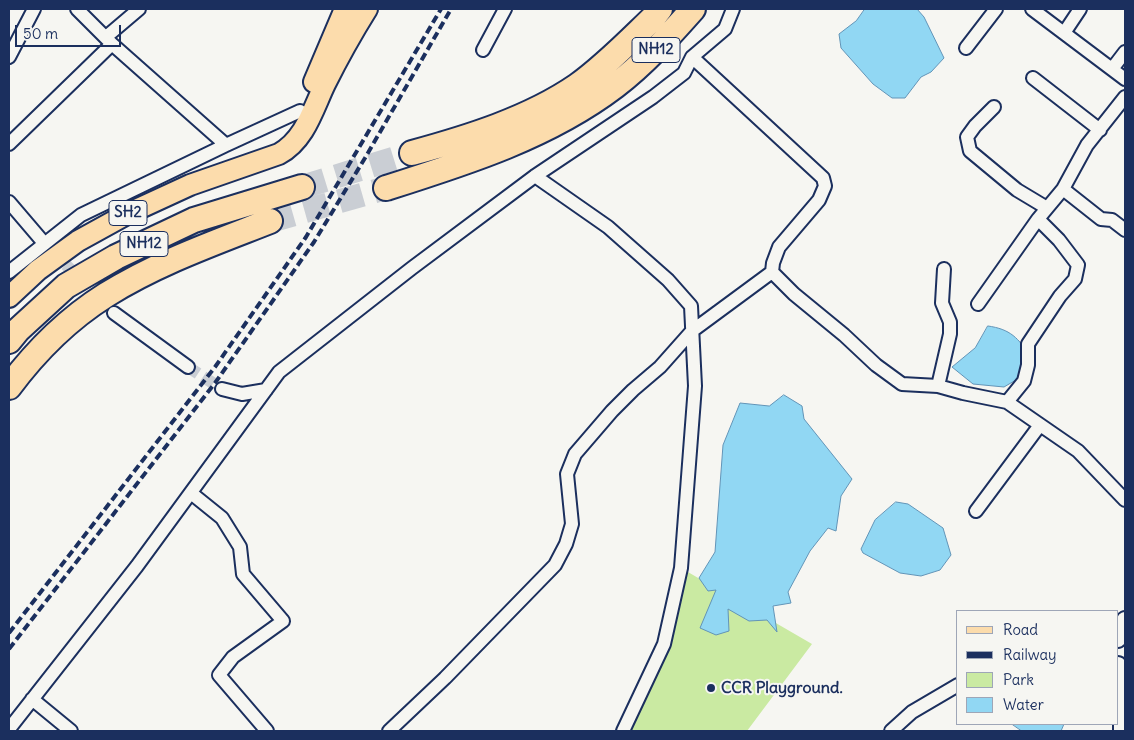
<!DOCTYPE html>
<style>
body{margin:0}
#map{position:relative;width:1134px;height:740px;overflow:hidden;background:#f6f6f2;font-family:Delius,sans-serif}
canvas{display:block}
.frame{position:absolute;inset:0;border:10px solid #1b2f5e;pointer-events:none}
.legend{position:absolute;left:956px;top:610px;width:162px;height:115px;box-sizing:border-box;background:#f6f6f2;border:1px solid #9ea6b7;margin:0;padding:6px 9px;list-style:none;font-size:15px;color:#1b2f5e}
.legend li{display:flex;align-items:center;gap:10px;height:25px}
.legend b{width:25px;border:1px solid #9ea6b7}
.scale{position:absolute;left:15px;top:25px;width:106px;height:22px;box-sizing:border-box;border:2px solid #1b2f5e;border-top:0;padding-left:6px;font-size:15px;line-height:18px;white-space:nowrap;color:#1b2f5e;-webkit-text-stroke:4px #f6f6f2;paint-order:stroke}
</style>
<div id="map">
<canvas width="1134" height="740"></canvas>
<div class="frame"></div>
<ul class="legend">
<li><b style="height:6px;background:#fcdcac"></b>Road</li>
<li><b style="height:6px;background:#1b2f5e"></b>Railway</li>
<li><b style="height:14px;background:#caeaa2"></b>Park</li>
<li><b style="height:14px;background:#91d7f3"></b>Water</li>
</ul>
<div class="scale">50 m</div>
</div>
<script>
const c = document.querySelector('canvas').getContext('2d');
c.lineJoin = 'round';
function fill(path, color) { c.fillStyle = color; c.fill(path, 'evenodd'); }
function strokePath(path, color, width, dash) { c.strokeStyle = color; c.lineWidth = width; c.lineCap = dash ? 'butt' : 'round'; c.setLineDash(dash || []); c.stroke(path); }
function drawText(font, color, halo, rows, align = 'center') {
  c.font = font + ' Delius,sans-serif'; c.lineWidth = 4; c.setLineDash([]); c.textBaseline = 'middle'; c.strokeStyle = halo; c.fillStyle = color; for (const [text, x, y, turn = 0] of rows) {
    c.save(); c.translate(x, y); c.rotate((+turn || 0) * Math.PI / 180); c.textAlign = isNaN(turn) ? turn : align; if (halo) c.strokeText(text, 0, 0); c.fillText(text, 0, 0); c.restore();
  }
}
fill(new Path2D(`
 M681,568L812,644L747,731H623L664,644Z`), '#caeaa2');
const water = new Path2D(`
 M865,9H917L924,17L944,58L931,72L921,77L905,98H892L873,84L841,48L839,34L856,21Z
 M988,326C1010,329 1019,338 1030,357L1021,377L1004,387L973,384L952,367L975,348Z
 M784,395L802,406L804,419L852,479L841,496L836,531L828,528L810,551L788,592L791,603L773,606L777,632L767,620L749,621L728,609L729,631L716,635L700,628L716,590L708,591L699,578L715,552L723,445L740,403L769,406Z
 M896,502L908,504L943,528L951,555L940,570L921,576L900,573L863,553L861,549L875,520Z
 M1012,724H1064L1061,731H1022Z`);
fill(water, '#91d7f3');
strokePath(water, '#6294b7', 1);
strokePath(new Path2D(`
 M53,252L114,313
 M188,367L222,389`), '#caced4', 12, [12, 6]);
strokePath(new Path2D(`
 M302,187L412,153
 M270,221L386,188`), '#caced4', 24, [24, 12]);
const minor = new Path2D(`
 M77,9L112,44L226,145
 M1032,9L1125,79
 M1064,33L1080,9
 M106,37L139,9
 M966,48L996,9
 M483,50L505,9
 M9,57L34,9
 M692,57L823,178L825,186L819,200L779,247L773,263L772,272L794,294L844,335L876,365L902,384L938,386L963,393L1007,402L1078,451L1125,500
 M1112,69L1125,52
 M1033,78L1100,130
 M994,107L975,126L967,137L970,151L1017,190L1047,208
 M9,144L112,44
 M535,176L608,227L668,280L691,306L695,386L681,568L664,644L623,731
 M1063,189L1101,219L1112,220L1125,230
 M9,202L44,243
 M9,272L81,215L226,145L300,111
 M978,304L1038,219
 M114,313L188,367
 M938,386L950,334V322L942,303L944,269
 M222,389L242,394L266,390
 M1007,402L1024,381L1028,365V344L1060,296L1075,279L1078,265L1059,240L1038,219L1063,189L1087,145L1125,97
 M191,493L222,518L240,547L243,574L283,621L233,657L219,675L267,731
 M976,511L1040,425
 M32,699L71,731
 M9,729L137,566L279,372L412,268L535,176L653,97L684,73L692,57L725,29L733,9
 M389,731L445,678L555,565L566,544L572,524L567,474L575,454L612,411L633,390L660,367L692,331L772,272
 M891,731L912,712L958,685`);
const tertiary = new Path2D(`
 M1118,639L1125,620
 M1118,665L1122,689V731`);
const primary = new Path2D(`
 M314,82L345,9
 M9,297L38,270L78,241L127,214L190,185L279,154C305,140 313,109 325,84C338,58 352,33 367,9`);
const motorway = new Path2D(`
 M412,153C467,138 529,119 577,86C605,66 629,41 653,18L660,9
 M386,188C465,163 548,137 615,86C644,64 669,36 693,9
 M9,341L18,330L66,286L116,257L194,220L302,187
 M9,387C35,352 68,319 106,295C157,263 214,243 270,221`);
strokePath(minor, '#1b2f5e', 16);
strokePath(tertiary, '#1b2f5e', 20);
strokePath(primary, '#1b2f5e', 24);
strokePath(motorway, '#1b2f5e', 28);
strokePath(minor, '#f6f6f2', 12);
strokePath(tertiary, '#f6f6f2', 16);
strokePath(primary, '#fcdcac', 20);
strokePath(motorway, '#fcdcac', 24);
strokePath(new Path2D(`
 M9,633L215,367L306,237L441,9
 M9,649L215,383L314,242L365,158L451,9`), '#1b2f5e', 4, [8, 4]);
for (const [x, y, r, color] of [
 [711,688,5,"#1b2f5e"]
]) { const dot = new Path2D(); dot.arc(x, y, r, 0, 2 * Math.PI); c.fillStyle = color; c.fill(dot); strokePath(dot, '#f6f6f2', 2); }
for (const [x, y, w] of [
 [656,50,48],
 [128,213,38],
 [144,244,48]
]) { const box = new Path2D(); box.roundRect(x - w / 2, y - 12.5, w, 25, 4); c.fillStyle = '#f6f6f2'; c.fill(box); strokePath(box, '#1b2f5e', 1); }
drawText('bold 15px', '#1b2f5e', null, [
 ["NH12",656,50],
 ["SH2",128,213],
 ["NH12",144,244]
]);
drawText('bold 16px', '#1b2f5e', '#f6f6f2', [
 ["CCR Playground.",721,688]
], 'left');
</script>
